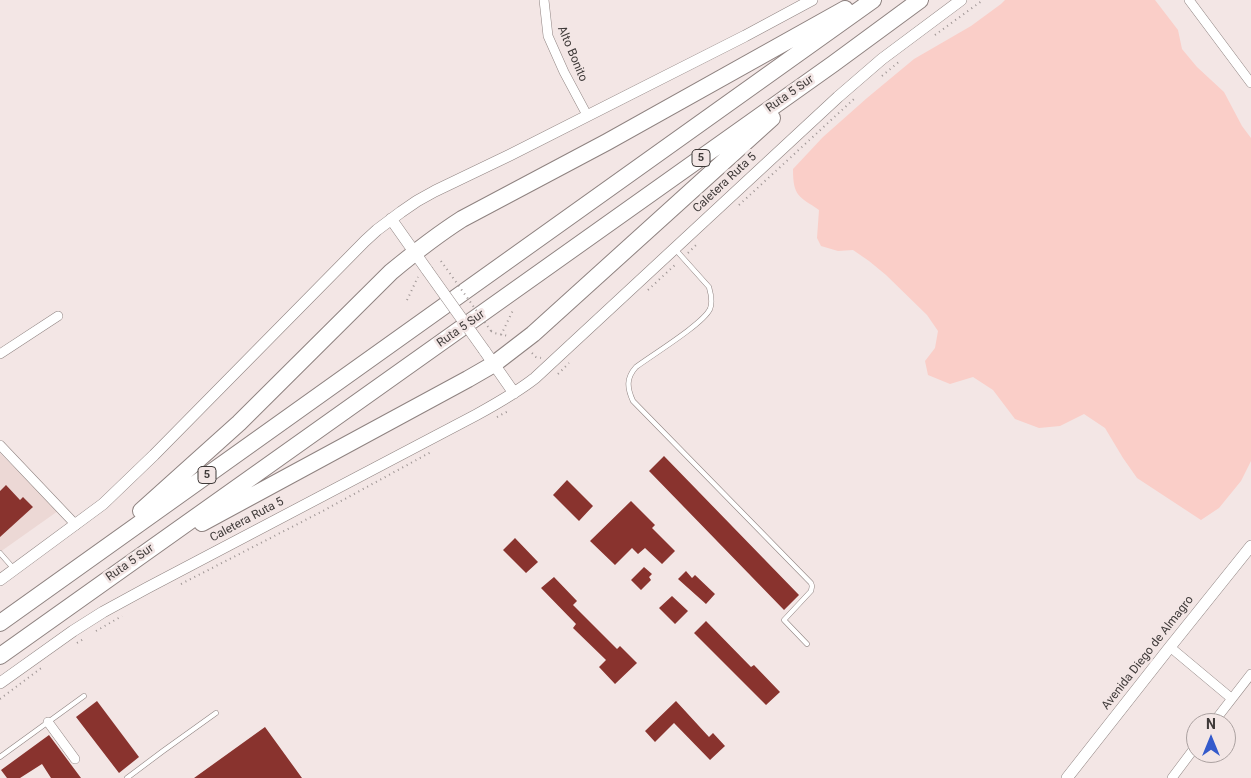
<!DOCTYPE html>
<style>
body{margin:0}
#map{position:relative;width:1251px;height:778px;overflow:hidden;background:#f3e6e5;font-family:Roboto,sans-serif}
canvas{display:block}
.north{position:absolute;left:1186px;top:713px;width:50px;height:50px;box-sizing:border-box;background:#f3e6e5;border:1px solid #aba1a0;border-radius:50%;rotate:0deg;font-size:14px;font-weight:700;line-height:20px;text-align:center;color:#3f3a39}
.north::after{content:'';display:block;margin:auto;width:18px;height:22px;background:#345acb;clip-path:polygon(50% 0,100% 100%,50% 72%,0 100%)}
</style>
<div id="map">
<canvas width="1251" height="778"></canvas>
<div class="north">N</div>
</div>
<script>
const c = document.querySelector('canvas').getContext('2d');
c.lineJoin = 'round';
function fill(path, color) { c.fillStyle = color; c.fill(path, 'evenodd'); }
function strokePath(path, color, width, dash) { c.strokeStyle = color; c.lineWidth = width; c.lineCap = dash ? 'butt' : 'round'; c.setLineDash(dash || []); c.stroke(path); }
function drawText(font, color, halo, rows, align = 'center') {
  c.font = font + ' Roboto,sans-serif'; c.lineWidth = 5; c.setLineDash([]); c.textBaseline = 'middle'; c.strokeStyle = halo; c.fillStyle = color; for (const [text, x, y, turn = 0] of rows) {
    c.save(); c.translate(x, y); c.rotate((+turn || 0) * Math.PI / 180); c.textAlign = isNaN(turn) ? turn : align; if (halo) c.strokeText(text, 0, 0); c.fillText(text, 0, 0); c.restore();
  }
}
fill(new Path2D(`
 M0,453L58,511L0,552Z`), '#ecd8d5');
fill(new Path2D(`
 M1005,0H1155L1178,30L1182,49L1197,67L1224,92L1242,126L1251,138V461L1241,481L1219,508L1201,520L1137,478L1123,458L1105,428L1084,414L1060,426L1039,428L1015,419L993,390L973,377L950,384L928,375L925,361L935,348L938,331L927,315L886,275L869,261L853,250L838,251L821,246L817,238L819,210C799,196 793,197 793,169L823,137L867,98L914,59L971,26L1001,4Z`), '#facec8');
fill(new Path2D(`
 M664,456L799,595L784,610L649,471Z
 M567,480L593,506L579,521L553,495Z
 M6,485L20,500L23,497L33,507L0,537V491Z
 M631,501L655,525L652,528L675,551L662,564L645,548L638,554L632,548L615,565L590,541Z
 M515,538L538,562L526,573L503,550Z
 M644,567L652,574L649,577L651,580L641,590L631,580Z
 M686,571L692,578L695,575L715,594L706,604L678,579Z
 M554,577L577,601L573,605L617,649L620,646L637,663L615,684L599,667L606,660L573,628L576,624L541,588Z
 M672,596L688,611L675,624L659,608Z
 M706,621L751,667L754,665L780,692L766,705L694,633Z
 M97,701L139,757L119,773L76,717Z
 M676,701L709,737L713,733L725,746L710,760L674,723L655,742L645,731Z
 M265,727L302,778H194Z
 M49,735L81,778H51L42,764L20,778H7L1,770Z`), '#89332e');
const service = new Path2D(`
 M675,249L709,287C711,294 713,302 710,309C703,324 652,355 636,367C626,378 627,388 633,401L811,583L812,586L811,591L784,620L807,644
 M0,553L14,569
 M0,757L84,696
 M127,778L163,751L216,713`);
const minor = new Path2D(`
 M544,0L548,36L564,72L587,115
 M1189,0L1251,83
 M0,354L58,316
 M0,445L76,525
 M1170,647L1231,698
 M48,722L75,759
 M1213,723L1251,674
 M1172,778L1196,746`);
const tertiary = new Path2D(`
 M391,219L427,270
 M484,350L514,393
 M0,580L103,504L154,455L365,241L377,230L401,212L417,201L435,191L510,155L745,36L812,0
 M0,683L73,631L103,612L147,588L476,415C496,404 516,393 535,378L838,97L882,59L961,0
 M1067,778L1170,647L1251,546`);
const motorway = new Path2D(`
 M141,511L239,423L391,272C414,253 437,235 462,219L607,142L845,9
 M202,523L468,379L494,364L533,334L772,118
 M0,623L873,0
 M0,656L833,64L920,0`);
strokePath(service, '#8f8381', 5.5);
strokePath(minor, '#8f8381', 10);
strokePath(tertiary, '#8f8381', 12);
strokePath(motorway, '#8f8381', 18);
strokePath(new Path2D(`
 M935,35L983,0
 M882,76L901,60
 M739,205L855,98
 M688,253L697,244
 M648,290L677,263
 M407,300L417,279L418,277
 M491,331L494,333L508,336
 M501,335L514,308
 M532,353L536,357L541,358
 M558,374L569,363
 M497,417L510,410
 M181,584L321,512L431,452
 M96,631L122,616
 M77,643L85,638
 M0,699L44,666`), '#9d9493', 2, [1, 4]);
strokePath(service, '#fff', 4.5);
strokePath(minor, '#fff', 9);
strokePath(tertiary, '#fff', 11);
strokePath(motorway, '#fff', 16);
const tertiaryBridge = new Path2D(`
 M427,270L484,350`);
strokePath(tertiaryBridge, '#8f8381', 12, []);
strokePath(new Path2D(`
 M441,261L491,331`), '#9d9493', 2, [1, 4]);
strokePath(tertiaryBridge, '#fff', 11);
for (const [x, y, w] of [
 [701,158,18],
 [207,475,18]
]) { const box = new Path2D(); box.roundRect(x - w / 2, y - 8.5, w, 17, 4); c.fillStyle = '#f3e6e5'; c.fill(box); strokePath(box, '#3f3a39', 1); }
drawText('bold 11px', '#3f3a39', null, [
 ["5",701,158],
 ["5",207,475]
]);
drawText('12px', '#3f3a39', '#f3e6e5', [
 ["Alto Bonito",572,54,67],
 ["Ruta 5 Sur",790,94,-35],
 ["Caletera Ruta 5",725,183,-43],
 ["Ruta 5 Sur",461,329,-35],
 ["Caletera Ruta 5",247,520,-28],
 ["Ruta 5 Sur",130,563,-35],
 ["Avenida Diego de Almagro",1148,653,-52]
]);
</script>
